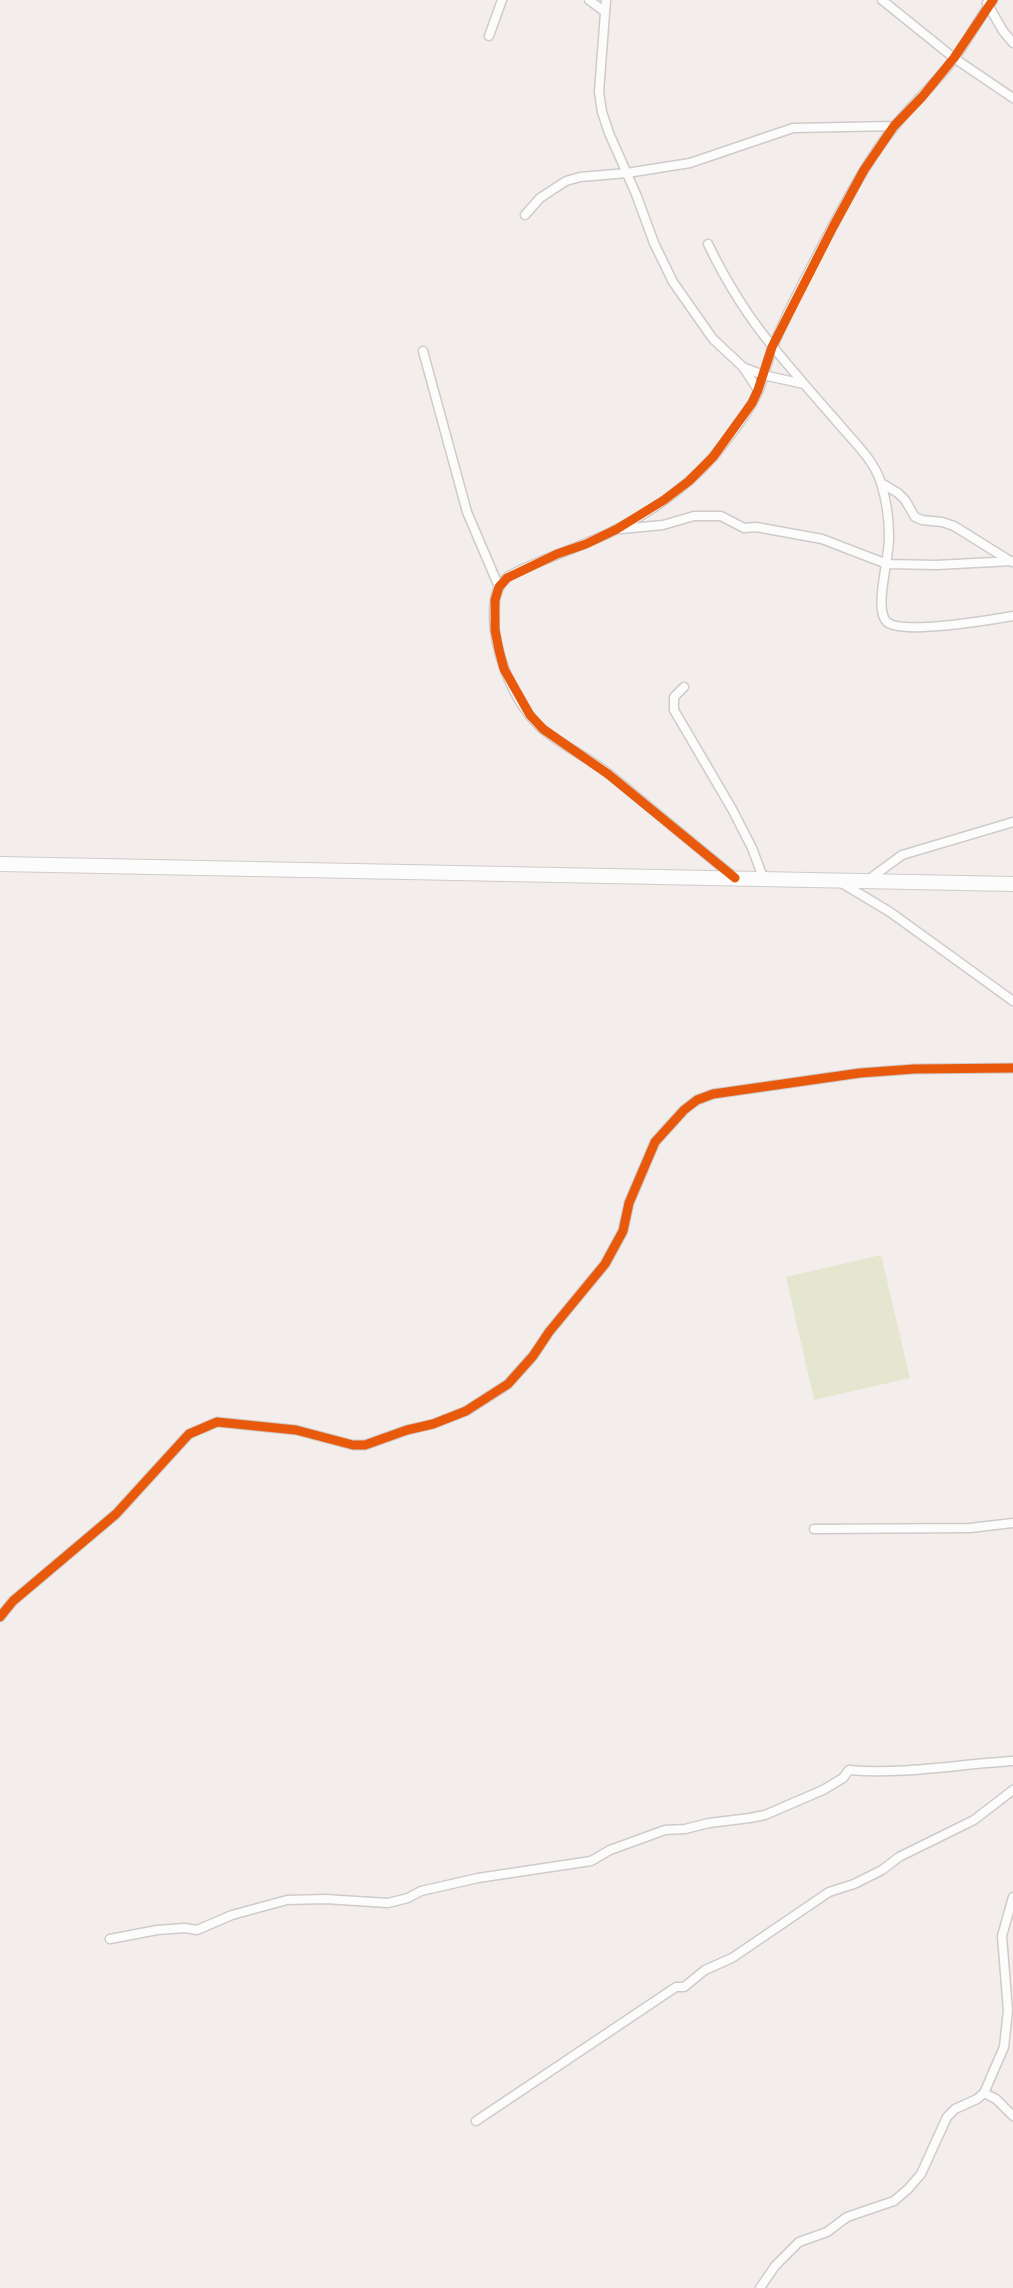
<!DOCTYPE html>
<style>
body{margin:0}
canvas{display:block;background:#f3eeec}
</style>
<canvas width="1013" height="2288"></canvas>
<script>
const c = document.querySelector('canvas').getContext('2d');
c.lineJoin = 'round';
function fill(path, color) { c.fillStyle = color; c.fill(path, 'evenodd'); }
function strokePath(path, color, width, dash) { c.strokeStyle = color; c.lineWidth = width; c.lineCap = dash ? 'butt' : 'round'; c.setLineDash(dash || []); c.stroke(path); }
fill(new Path2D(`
 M881,1255L910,1378L814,1400L786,1277Z`), '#e4e6cf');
const street = new Path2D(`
 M589,0L604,11
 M606,0L599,92L602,112L609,133L636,194L654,243L673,282L713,339L743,367L758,390
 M882,0L954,58L1013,98
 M987,3L1003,31L1013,43
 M489,36L502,0
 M525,215L540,198L566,181L580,177L627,173L690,163L793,128L894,126
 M708,244C726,281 747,316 774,348C795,374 817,399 839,424C854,442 874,460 881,483C886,499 889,521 889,537C890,557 873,609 887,622C902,635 991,620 1013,616
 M423,351L467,512L499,587
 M745,368L763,375L804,384
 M881,483L898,493L905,500L915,517L922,520L942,522L954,526L1012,562
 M621,529L663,525L694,516H721L744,528L756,527L822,539L887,564L936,565L1013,561
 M684,687L674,697V710L732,809L752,848L764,880
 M734,877C692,843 651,808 609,774C589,758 565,747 545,731C512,704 489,642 495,601C496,591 501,582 509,576C534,562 561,554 586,543C632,525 681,494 714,456C729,437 747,415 758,392C764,378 767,361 773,347C788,308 812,267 831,229C850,194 869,158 894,127C912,104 935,84 953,60C968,41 978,19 993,0
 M868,880L902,855L1013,822
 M840,882L890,912L1013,1001
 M814,1529L970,1528L1013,1523
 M0,1617L13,1601L116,1514L189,1434L217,1422L296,1430L353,1445H365L407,1430L433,1424L466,1411L508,1384L533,1356L549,1332L605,1264L623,1231L629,1203L655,1142L684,1110L697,1100L713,1094L860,1073L914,1069L1013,1068
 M110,1939L157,1930L185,1928L197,1930L232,1915L287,1900L325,1899L388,1903L408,1898L421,1891L478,1878L591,1861L610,1850L665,1830L685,1829L709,1823L750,1818L765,1815L823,1790L843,1778L849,1770C903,1775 959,1764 1013,1761
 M984,2093L996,2099L1013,2116
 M476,2121L676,1987H684L705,1970L732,1958L829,1892L854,1884L882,1870L899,1857L974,1820L1013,1790
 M760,2288L775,2266L799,2242L827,2232L847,2217L894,2201L908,2189L921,2174L947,2117L955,2109L977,2099L984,2093L1004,2047L1008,2011L1002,1936L1013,1897`);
const primary = new Path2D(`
 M0,864L1013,884`);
strokePath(street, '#cfcbc9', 11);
strokePath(primary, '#cfcbc9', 16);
strokePath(street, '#fdfcfc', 8);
strokePath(primary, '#fdfcfc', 14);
strokePath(new Path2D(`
 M735,878L608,774L543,729L530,715L504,669L499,650L495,630V600L499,587L507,578L557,554L586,544L617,529L664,500L689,481L713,457L752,403L758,390L772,347L833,227L864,170L894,126L922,97L954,58L993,0
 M0,1617L13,1601L116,1514L189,1434L217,1422L296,1430L353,1445H365L407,1430L433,1424L466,1411L508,1384L533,1356L549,1332L605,1264L623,1231L629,1203L655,1142L684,1110L697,1100L713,1094L860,1073L914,1069L1013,1068`), '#e8590c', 9);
</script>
